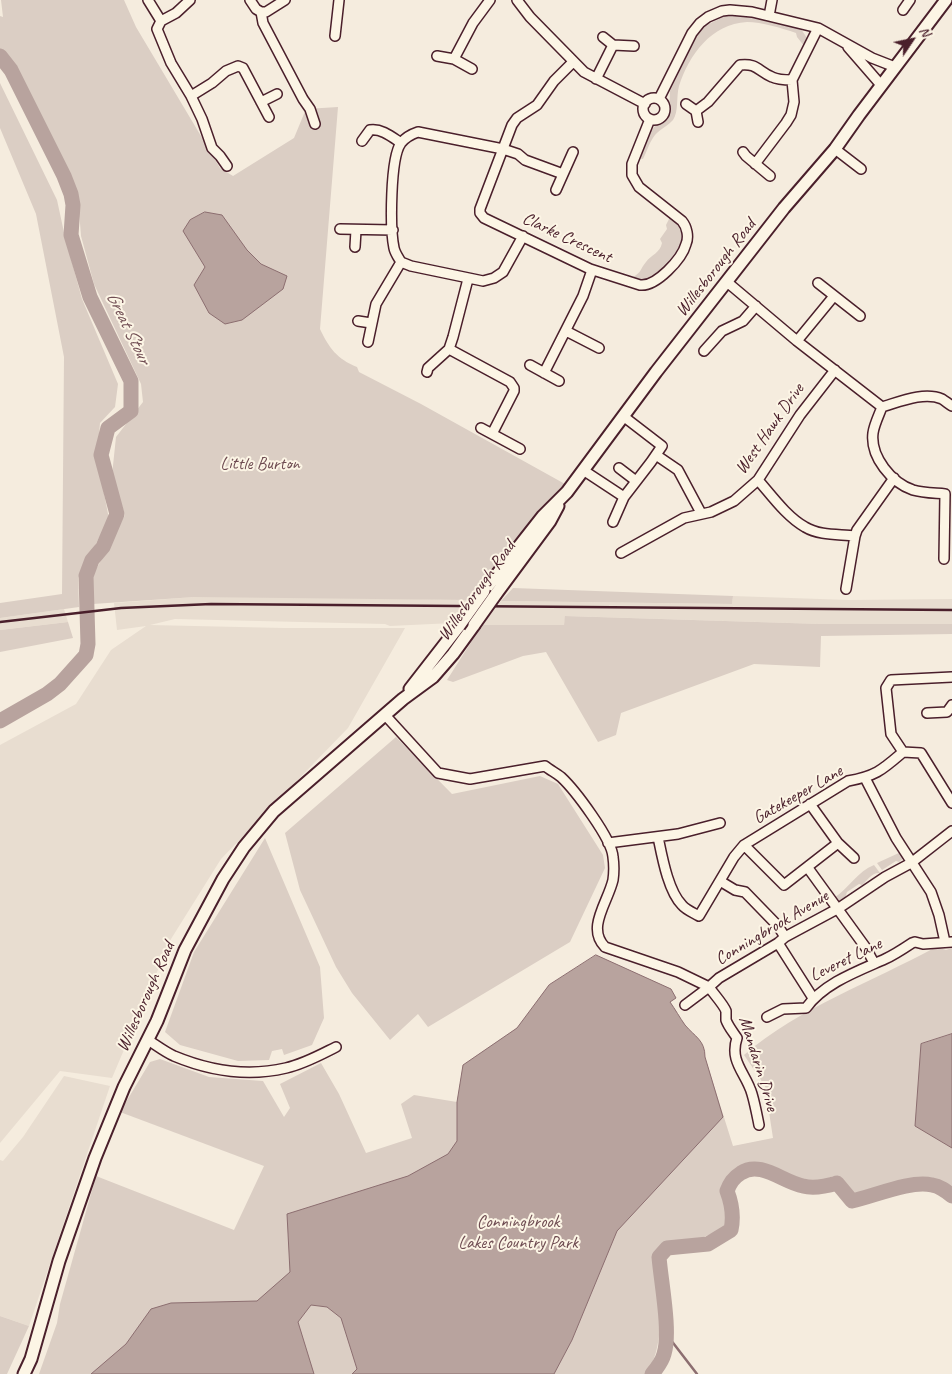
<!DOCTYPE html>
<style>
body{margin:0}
#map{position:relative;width:952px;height:1374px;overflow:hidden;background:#f5ecde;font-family:Caveat,sans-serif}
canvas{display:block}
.north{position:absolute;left:887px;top:15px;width:50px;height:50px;-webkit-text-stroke:4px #fcf5e5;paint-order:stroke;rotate:56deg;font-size:14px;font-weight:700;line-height:20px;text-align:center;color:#4a1f2b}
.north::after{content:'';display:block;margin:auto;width:18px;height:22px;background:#4a1f2b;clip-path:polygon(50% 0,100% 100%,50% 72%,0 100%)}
</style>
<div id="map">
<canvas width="952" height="1374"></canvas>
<div class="north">N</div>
</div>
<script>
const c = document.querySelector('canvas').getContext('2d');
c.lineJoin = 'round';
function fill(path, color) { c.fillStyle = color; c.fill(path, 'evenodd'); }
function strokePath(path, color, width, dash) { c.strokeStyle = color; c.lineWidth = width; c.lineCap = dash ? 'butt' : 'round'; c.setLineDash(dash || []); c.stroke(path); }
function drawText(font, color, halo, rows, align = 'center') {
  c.font = font + ' Caveat,sans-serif'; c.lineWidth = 4; c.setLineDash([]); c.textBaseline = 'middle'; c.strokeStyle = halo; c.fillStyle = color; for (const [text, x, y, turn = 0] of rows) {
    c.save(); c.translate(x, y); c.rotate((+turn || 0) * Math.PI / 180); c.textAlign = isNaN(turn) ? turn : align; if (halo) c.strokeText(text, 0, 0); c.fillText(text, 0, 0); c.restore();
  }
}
fill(new Path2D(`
 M263,596L468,600L453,623L390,626L385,624L175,619L150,625L284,628H405L348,728L221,859L171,939L112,1078L60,1071L0,1143V745L76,704L111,650L146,626L117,630L114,603L195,597Z
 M733,596L849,600L952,599V624H821L566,616L564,625H482L501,601L732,604Z
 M64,609L68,622L0,630V618Z
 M64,1076L110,1086L29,1326L0,1316V1160L3,1161L23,1137Z`), '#e8ddd0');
fill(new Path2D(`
 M1,0H124L136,27L220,168L233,176L294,138L306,109L338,107L320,329C329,348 337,359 357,367L359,372L421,404L565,484L508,547L496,566L468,600L195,597L93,604L91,579L125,515L112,475L116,437L143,402L141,384L94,284L81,236L78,198L62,163L12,63L0,49V16L3,17Z
 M727,15H738L801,29L807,38L805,47L797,37L796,33C781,28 762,22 747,22C711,24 689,55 679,86C676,97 679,111 673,120C668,126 660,129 655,135C650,141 647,151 643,159L637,158L646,137L655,126L666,119L669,114L670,91L696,37L703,27Z
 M0,83L57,200L65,237L82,299L118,384L115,407L100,423L97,457L109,519L78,578L79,607L0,618V603L62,594L64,357L36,214L0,128Z
 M670,217C675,221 681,224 683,231C685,244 666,272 655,278C648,282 639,282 633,277C642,272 640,269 646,262C651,255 660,253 662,243L660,239L667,229L666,225Z
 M513,588L733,596L732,604L501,601Z
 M565,616L821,624H952V634L821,636L820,667L754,664L621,713L616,735L598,742L546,652L523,656L453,682L447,680L482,625H564Z
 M68,622L73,638L0,652V630Z
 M396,737L452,794L540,776L558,784L603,855L605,868L570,942L428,1027L418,1014L390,1040L352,993L336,967L300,890L285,833Z
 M265,838L320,967L324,1018L312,1045L284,1055L282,1049L272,1051L269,1060L238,1061L180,1045L165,1032L194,952Z
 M901,852L904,858L899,862L896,861L882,870L877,863Z
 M874,865L880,873C872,872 867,881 862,885L859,884L847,892L845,898L837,902L834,898C849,888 858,871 874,865Z
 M936,947L946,950L952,948V1190C948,1187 943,1183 939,1182C928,1178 893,1185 882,1189C874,1192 868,1196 859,1196C846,1194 844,1180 833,1176L812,1185L771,1168L754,1164L730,1177L724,1199L729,1217L725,1228L699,1239L668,1244L658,1251C655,1284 665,1320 656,1352C654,1360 650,1367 647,1374H39L57,1323L60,1304L96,1176L234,1230L264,1166L120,1112L150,1062L160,1059L209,1077L263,1081L284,1117L290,1108L280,1084L321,1063L339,1094L366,1153L412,1138L401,1104L414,1095L457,1102L463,1065L517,1028L549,985L596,955L671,989L676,998L670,1002C675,1009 680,1018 685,1025C695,1037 705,1040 705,1057L733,1146L773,1138L765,1086L744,1055C800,1007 872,982 936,947Z
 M0,1316L29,1326L7,1374H0Z`), '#dbcec4');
const water = new Path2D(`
 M205,212L222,215L247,250L261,264L287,276L283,289L242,320L225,324L209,313L194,285L205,267L183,231L190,220Z
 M596,955L671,989L676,998L670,1002C675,1009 680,1018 685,1025C695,1037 705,1040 705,1057L723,1117L617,1231L572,1340L554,1374H352L357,1369L341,1318L327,1307L311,1305L298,1322L314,1374H91L126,1344L151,1309L171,1303L257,1301L290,1272L287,1214L408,1176L448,1154L457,1141V1102L463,1065L517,1028L549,985Z
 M952,1034V1148L915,1126L921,1044Z`);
fill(water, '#b8a39e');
strokePath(water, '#8c6e70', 1);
strokePath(new Path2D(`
 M667,1335L697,1374`), '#8c6e70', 2.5);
strokePath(new Path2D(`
 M0,56L11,70L64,176L71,194L73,205L71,235L90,297L131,381V411L108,428L101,455L117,514L103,547L92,560L86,576L88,644L86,655L60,684L47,694L0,721
 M652,1374C657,1368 662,1362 664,1354C671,1332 661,1282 659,1257L667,1248L708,1244L731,1230C734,1216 732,1204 727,1191C730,1183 733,1178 741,1173C760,1160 783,1182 803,1186C814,1189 827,1186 837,1183L852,1201C875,1196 910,1180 932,1185C940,1186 946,1191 952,1196`), '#b8a39e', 15);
const minor = new Path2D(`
 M148,0L161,21
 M190,0L176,13L161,21L157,29L171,63L191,96L202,119L212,148L220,156L227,166
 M250,0L256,9L261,12L263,23L303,99L310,109L315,124
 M517,0L530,17L584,72L645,104
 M903,10L910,0
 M261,12H266L285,0
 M769,16L772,0
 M335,36L339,0
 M603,37L613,45
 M848,47L881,85
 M437,56L454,59L472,69
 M454,59L473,23L490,0
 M573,62L554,81L537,105L517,118L512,125L480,209V213L484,218L590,269L640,285C656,287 682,259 686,244C689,237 687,227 682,221L639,187L632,175V164L650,119
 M596,79L613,45L634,46
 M191,96L212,83L226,71L238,66L243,68L269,117
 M643 109a11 11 0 1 1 22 0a11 11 0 1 1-22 0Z
 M659,99L692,33L700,23L708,17L722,11L730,10L752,12L818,28L872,58L895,67
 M261,102L277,94
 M686,104L696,111L698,122
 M696,111L708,102L740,65C757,63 758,71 772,77C778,80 785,80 792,80
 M362,141L370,130C381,128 392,137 401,143
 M835,149L861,169
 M743,152L746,156L770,176
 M755,164L786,123L791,115L794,102L792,80L818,28
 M556,190L573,152
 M340,229L393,230
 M523,236L503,272L494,278L483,281L411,266L401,262C398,257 395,253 394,248C390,229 390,158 401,143C405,138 412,134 418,132L503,149L518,154L525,160L563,174
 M355,247L356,230
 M727,282L797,341L882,407
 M818,283L860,316
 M358,321L371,323
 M566,331L599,348
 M797,341L834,296
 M368,342L376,304L401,262
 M449,349L510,382L514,388V391L492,434
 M704,351L722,331L743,321L756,306
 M530,365L559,381
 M427,372L428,368L449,349L453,337L468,279
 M544,373L583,296L592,270
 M882,407C879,415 874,425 873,433C870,457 892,483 913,490C923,493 935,493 945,494L944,559
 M882,407C899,402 924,391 942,399C945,401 949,404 952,406
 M481,428L520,449
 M656,455L678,470L701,513
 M619,468L636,481
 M583,470L624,497
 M758,480C772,496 787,517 805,527C820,536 839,534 855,536L857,530L894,478
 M613,522L624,497L651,462L662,446L623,416
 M621,553L684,518L711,512L734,501L758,480L800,415L835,370
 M846,589L855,536
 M927,713L947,712L952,705
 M385,715L438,773L470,779L545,766C550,770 556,773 561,777C575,790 612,839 613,857C614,864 614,873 613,880C608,902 586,928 605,947L678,972L709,987L719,978L778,943L785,937L839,908L885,877L911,863L952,831
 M903,752L891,734L886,688L891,680L952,677
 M903,752L921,753L952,803
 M865,778L896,838L931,892L939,915L945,942
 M658,837C662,856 668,891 682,905C686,910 694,913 699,916L734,857L744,845L848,781C876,776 882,770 903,752
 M608,843L678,834L720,823
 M838,843L854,858
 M744,845L784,885L838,843L810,804
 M808,868L866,948L874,963
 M720,881L735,890L745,892L778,926L785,937
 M778,943L813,998
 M685,1005L709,987C713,993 724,1005 726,1011C726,1014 726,1017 726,1020C728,1026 733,1032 737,1038C729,1062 746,1073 752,1094C755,1104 757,1115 759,1125
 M767,1017L783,1009L806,1008C824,983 858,971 885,959C894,955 903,949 912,943L915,942L923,944L952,942
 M148,1040C156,1045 165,1052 174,1056C210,1071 248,1077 286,1068C304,1064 320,1055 336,1047`);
const major = new Path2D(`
 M484,591L543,516L567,492L656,372L784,208L835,149L859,115L946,0
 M496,594L550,521L558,506
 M410,689L459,626
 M24,1374L31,1359L59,1261L95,1158L124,1087L157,1021L185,950L223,879L244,847L274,811L403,699L433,677L453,654L474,625`);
strokePath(minor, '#4a1f2b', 12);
strokePath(major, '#4a1f2b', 15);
strokePath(minor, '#fcf5e5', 9);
strokePath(major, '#fcf5e5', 11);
strokePath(new Path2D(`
 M0,622L121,608L211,604L952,610`), '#4a1f2b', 2.5);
const majorBridge = new Path2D(`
 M474,625L496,594
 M459,626L484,591`);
strokePath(majorBridge, '#4a1f2b', 15, []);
strokePath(majorBridge, '#fcf5e5', 11);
drawText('18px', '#4a1f2b', '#fcf5e5', [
 ["Clarke Crescent",567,238,25],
 ["Willesborough Road",716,268,-52],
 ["West Hawk Drive",770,429,-55],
 ["Willesborough Road",477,591,-54],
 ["Gatekeeper Lane",798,795,-30],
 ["Conningbrook Avenue",772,928,-31],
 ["Leveret Lane",846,960,-26],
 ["Willesborough Road",146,997,-66],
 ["Mandarin Drive",758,1064,73]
]);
drawText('18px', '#6e4b51', '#fcf5e5', [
 ["Little Burton",260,464],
 ["Conningbrook",518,1222],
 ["Lakes Country Park",518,1243]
]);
drawText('italic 19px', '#704d53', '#fcf5e5', [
 ["Great Stour",128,328,64]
]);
</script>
